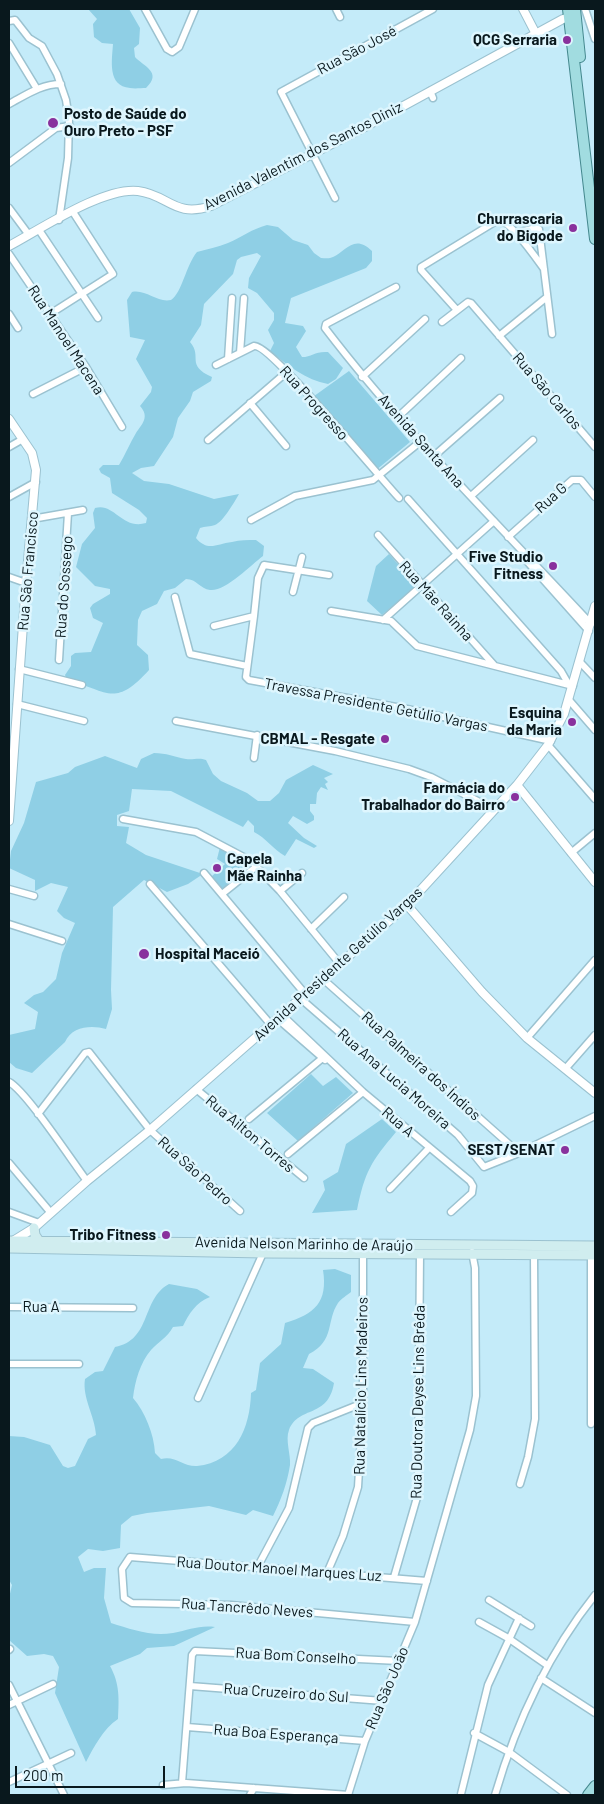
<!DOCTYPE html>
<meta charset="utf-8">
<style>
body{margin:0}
#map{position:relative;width:604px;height:1804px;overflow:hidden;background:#c4ebf9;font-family:Barlow,sans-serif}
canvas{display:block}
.frame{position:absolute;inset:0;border:10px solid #09181d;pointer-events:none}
.scale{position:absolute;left:15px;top:1766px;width:150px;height:22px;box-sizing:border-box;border:2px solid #09181d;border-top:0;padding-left:6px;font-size:15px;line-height:18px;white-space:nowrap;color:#09181d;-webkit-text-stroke:4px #def6fe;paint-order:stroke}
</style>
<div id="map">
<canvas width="604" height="1804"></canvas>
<div class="frame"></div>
<div class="scale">200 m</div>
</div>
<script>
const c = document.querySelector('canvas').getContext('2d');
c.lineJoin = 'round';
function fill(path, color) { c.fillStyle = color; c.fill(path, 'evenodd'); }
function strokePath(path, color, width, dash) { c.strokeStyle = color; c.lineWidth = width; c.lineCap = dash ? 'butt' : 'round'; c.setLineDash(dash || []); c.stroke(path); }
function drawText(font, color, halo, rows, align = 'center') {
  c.font = font + ' Barlow,sans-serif'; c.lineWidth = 5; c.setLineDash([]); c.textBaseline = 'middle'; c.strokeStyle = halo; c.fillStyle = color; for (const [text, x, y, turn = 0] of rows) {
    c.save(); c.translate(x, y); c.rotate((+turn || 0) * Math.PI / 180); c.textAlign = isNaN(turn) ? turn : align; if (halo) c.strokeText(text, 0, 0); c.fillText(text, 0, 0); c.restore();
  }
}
fill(new Path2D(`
 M88,9H129L140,28L139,44L134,48L135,57C143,66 163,72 146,88C141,88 135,89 130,88C107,86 112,60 113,44L102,43L94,37L93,24L97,19Z
 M267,225L278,227L293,240L308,245L314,253L321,258C325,258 329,259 333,257C345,252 354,233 372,251V261L366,268L291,298L285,323L303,326L306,331L296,347L302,357C312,357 315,351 328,352L343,368L336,379L328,384C306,380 287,365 270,351L274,343L268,330L274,320V313L257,293L248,288L249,278L261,256L257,253L241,257L237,260L233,274L204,304L201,325L190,342C203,357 185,365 212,377L211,381L193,392L190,401L178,418L173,437L154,466L141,468L132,473L144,481L169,484L214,499L239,494C235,501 223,522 215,525C210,527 205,526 200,528L196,538C208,552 216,544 232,542C240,540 248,540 256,540L264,546L263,556C251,565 225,592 210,590C200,589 197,579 186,579L175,588L164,591L157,604L142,611L138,620L137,645L148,655L149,670C114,709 107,690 67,680L65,675L71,666V656L75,653L91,652L103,623L93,618L90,608L93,604L110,594V589L95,586L76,567L82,544L95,528L93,513L95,508C114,502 122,530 146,523L147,518L139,510L112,493L110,478L101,473L99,469L103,465H119C125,455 130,443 136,433C142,424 150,417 140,406L151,392L152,387L136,359L145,340L130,337L127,300L132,292C146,289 157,303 171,300C182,293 186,265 197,252C207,249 218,247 228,243C242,237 252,229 267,225Z
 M349,371L410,442L375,471L310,399Z
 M389,554L417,586L382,615L367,601L376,566Z
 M154,753C166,753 175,757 186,759C194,760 199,757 206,760L213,774L221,781L247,793L258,801H270L279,793L286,780L313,765L333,774L324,778L328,782L325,784L328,790L321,787L317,793L316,804H310V811L314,816V820L307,824L293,816L288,823L304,838L317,846L314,848L296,839L285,856C273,849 266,838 254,832V826L248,820L243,827L171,791L132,789L129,811L117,815V826L129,827L126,843L146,855L203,874L188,884L167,892L144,880L113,907L111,990L112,1009L106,1029C92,1025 72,1026 65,1042L32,1073L16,1068L9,1062V1035L35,1029L38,1012L24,1003L34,995L43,992L56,979L62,953L75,923L64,918L57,911L68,887L51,883L35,891V880L9,868L11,851L24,823L36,782L68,773L75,767L105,756L137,768L141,759Z
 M220,847L254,866L222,890L211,877L225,864L217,859Z
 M311,1074L323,1086L336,1077L353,1093L298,1141L267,1113Z
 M382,1119L396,1132C371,1162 365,1171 357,1210L312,1213L325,1190L323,1181L338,1172L346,1144Z
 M335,1269L351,1275V1292C347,1295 341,1299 338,1303C326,1321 335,1341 309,1354L303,1368L313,1369L334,1383C328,1419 299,1405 289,1430C285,1440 291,1455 290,1465C287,1484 281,1500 273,1516L253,1510L246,1515L209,1506L147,1513L132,1516L121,1525L120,1548L103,1551L88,1549L78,1557L84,1572L94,1568H106L104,1598L111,1623C131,1629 151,1637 173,1633C189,1630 199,1625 215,1627L174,1646L147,1648L140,1654L110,1666C120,1684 119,1699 118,1719C103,1729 94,1747 86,1762L55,1693L59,1667L53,1656L44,1654L27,1656L9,1640V1598L12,1585L9,1580V1436L24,1437L50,1445L63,1466L68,1468L75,1466L88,1439L96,1435C95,1416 82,1398 85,1379L95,1372L103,1371L115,1347C152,1340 141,1299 169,1284L197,1289L210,1297C196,1302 189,1314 183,1326L173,1327C167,1338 159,1341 151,1350C140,1363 135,1381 133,1398C145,1412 154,1434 155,1453L161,1459C175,1455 184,1467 197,1466C236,1462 250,1428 251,1393L256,1390L260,1363L281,1344L285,1323C315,1314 328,1302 323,1270Z`), '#8fcfe5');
const minor = new Path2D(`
 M145,9L167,49L172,52L179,47L195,9
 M336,9L340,17
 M585,9L595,39
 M9,21L15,20L29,38L42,46L57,74L66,100L69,119L68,158L59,220
 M9,43L37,89
 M430,91L433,98
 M9,104C26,95 41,84 61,84
 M9,163L56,128L70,126
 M335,198L281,92L433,9
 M9,208L29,235
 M39,230L98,318
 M516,233L536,228L539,229L552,334
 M9,254L86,367L122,427
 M396,287L326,324L325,328C406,434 501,527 591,624
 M456,309L421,270V267L498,220C510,220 536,258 544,269
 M9,314L18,328
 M50,314L113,274L73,212
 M442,322L468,302L471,303L595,447
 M499,336L547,297
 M240,353L244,298
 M228,359L232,298
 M216,365L254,346C270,343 380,478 399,498
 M362,377L425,319
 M33,394L86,367
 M250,403L286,446
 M399,416L461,358
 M208,440L288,371
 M9,447L23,439
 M434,456L500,398
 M471,496L533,440
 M9,497L36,482
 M408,499L561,671L569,685
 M32,519L83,510
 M251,520L295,496L373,480L420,442
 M378,535L494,665
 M508,537L572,480H581L595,497
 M522,553L525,559L589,631
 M9,577L26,583
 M293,592L302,557
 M175,597L190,654L247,666
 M331,611L391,621L417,646L573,686
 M254,616L258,578L264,565L329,575
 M383,620L494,521
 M214,626L254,616L246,677L249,680L407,709L551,741
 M59,660L68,513
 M580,662L595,678
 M19,669L82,685
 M569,700L595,730
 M17,704L84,721
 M176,721L335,751L409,769L431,777L493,809
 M548,745L595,799
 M254,758L257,735
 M123,819L196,832L251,861L280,891L340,964
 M571,853L595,833
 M204,873L306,995
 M150,884L272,1026
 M9,889L34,896
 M280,891L302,873
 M222,894L257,866
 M9,924L62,941
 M311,929L344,897
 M324,980L519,1153
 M301,999L458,1135L484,1167L519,1153L595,1116
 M283,1016L363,1092L470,1181L473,1186L472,1193L451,1212
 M279,1020L325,1060
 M527,1038L595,960
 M566,1068L595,1035
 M9,1082C26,1091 72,1161 87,1181
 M196,1089L304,1178
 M38,1114L85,1053L89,1052L150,1130L240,1211
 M249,1119L325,1056
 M288,1154L363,1092
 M9,1163L51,1213
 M390,1189L429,1148
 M9,1212L39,1223
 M9,1307L133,1308
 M9,1364H79
 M198,1398L263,1253
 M591,1424V1255
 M520,1484L528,1457L535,1419L534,1254
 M257,1568L289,1508L308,1428L313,1423L363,1403
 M327,1573L343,1536L358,1487L363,1403V1254
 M394,1577L418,1494L420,1254
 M489,1600L531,1626
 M415,1622L231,1605L132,1603L124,1598L122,1569L130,1557L427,1581
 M479,1622L508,1638L547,1665
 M9,1650L10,1649
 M541,1678L595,1713
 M9,1685L64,1795
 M190,1686L383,1701
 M9,1705L53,1684
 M187,1727L365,1741
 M474,1733L509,1752L567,1795
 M9,1782L71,1753
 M182,1783L192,1655L195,1651L399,1661
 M163,1785L186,1783L349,1795
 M461,1794L488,1685L519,1618
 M250,1795L254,1788
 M348,1795L365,1741L415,1622L470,1430L476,1396L475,1268L472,1252
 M495,1795C516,1723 548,1654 595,1595`);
const tertiary = new Path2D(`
 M523,9L536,34
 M9,246C41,229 103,187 138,191C169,195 174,218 211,206L363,128L563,19L573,16
 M9,419L32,453L36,470L26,583L9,821
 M517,785L595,882
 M407,905L482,992L527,1038L595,1093
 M13,1241L34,1228L87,1181L150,1130L407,905L517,785L548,745L564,714L595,606`);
const secondary = new Path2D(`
 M34,1228L35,1235L39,1241
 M9,1241L595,1246
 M9,1248L263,1253L595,1255`);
const primary = new Path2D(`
 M568,9L595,239
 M575,9L580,57
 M588,1795L595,1786`);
strokePath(minor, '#9bc2d0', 9);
strokePath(tertiary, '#9bc2d0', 10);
strokePath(secondary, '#9bc2d0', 11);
strokePath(primary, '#44888e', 12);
strokePath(minor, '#fff', 6);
strokePath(tertiary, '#fff', 8);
strokePath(secondary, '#d0edef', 9);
strokePath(primary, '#a1dce0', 10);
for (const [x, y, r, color] of [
 [567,40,5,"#89319d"],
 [53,123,6,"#89319d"],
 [573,228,5,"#89319d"],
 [553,566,5,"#89319d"],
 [572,722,5,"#89319d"],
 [385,739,5,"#89319d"],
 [515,797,5,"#89319d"],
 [217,868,5,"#89319d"],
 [144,954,6,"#89319d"],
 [565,1150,5,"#89319d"],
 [166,1235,5,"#89319d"]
]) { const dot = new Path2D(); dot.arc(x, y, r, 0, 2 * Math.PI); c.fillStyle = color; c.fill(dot); strokePath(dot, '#def6fe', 2); }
drawText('bold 15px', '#09181d', '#def6fe', [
 ["QCG Serraria",557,40],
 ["Posto de Saúde do",64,114,"left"],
 ["Ouro Preto - PSF",64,131,"left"],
 ["Churrascaria",563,219],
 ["do Bigode",563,236],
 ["Five Studio",543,557],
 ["Fitness",543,574],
 ["Esquina",562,713],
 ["da Maria",562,730],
 ["CBMAL - Resgate",375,739],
 ["Farmácia do",505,788],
 ["Trabalhador do Bairro",505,805],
 ["Capela",227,859,"left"],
 ["Mãe Rainha",227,876,"left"],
 ["Hospital Maceió",155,954,"left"],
 ["SEST/SENAT",555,1150],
 ["Tribo Fitness",156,1235]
], 'right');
drawText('15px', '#09181d', '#def6fe', [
 ["Rua São José",357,50,-28],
 ["Avenida Valentim dos Santos Diniz",303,156,-27],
 ["Rua Manoel Macena",66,340,57],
 ["Rua São Carlos",547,391,49],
 ["Rua Progresso",314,403,48],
 ["Avenida Santa Ana",421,441,48],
 ["Rua G",551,498,-42],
 ["Rua São Francisco",28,571,-85],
 ["Rua do Sossego",64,587,-86],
 ["Rua Mãe Rainha",436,601,48],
 ["Travessa Presidente Getúlio Vargas",376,705,11],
 ["Avenida Presidente Getúlio Vargas",338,964,-42],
 ["Rua Palmeira dos Índios",421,1066,42],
 ["Rua Ana Lucia Moreira",394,1079,41],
 ["Rua A",398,1122,41],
 ["Rua Ailton Torres",250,1134,40],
 ["Rua São Pedro",195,1171,42],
 ["Avenida Nelson Marinho de Araújo",304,1244,1],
 ["Rua A",41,1307],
 ["Rua Natalício Lins Madeiros",361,1386,-89],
 ["Rua Doutora Deyse Lins Brêda",418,1402,-89],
 ["Rua Doutor Manoel Marques Luz",279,1569,4],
 ["Rua Tancrêdo Neves",247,1608,4],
 ["Rua Bom Conselho",296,1656,3],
 ["Rua São João",387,1688,-67],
 ["Rua Cruzeiro do Sul",286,1693,4],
 ["Rua Boa Esperança",276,1734,4]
]);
</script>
